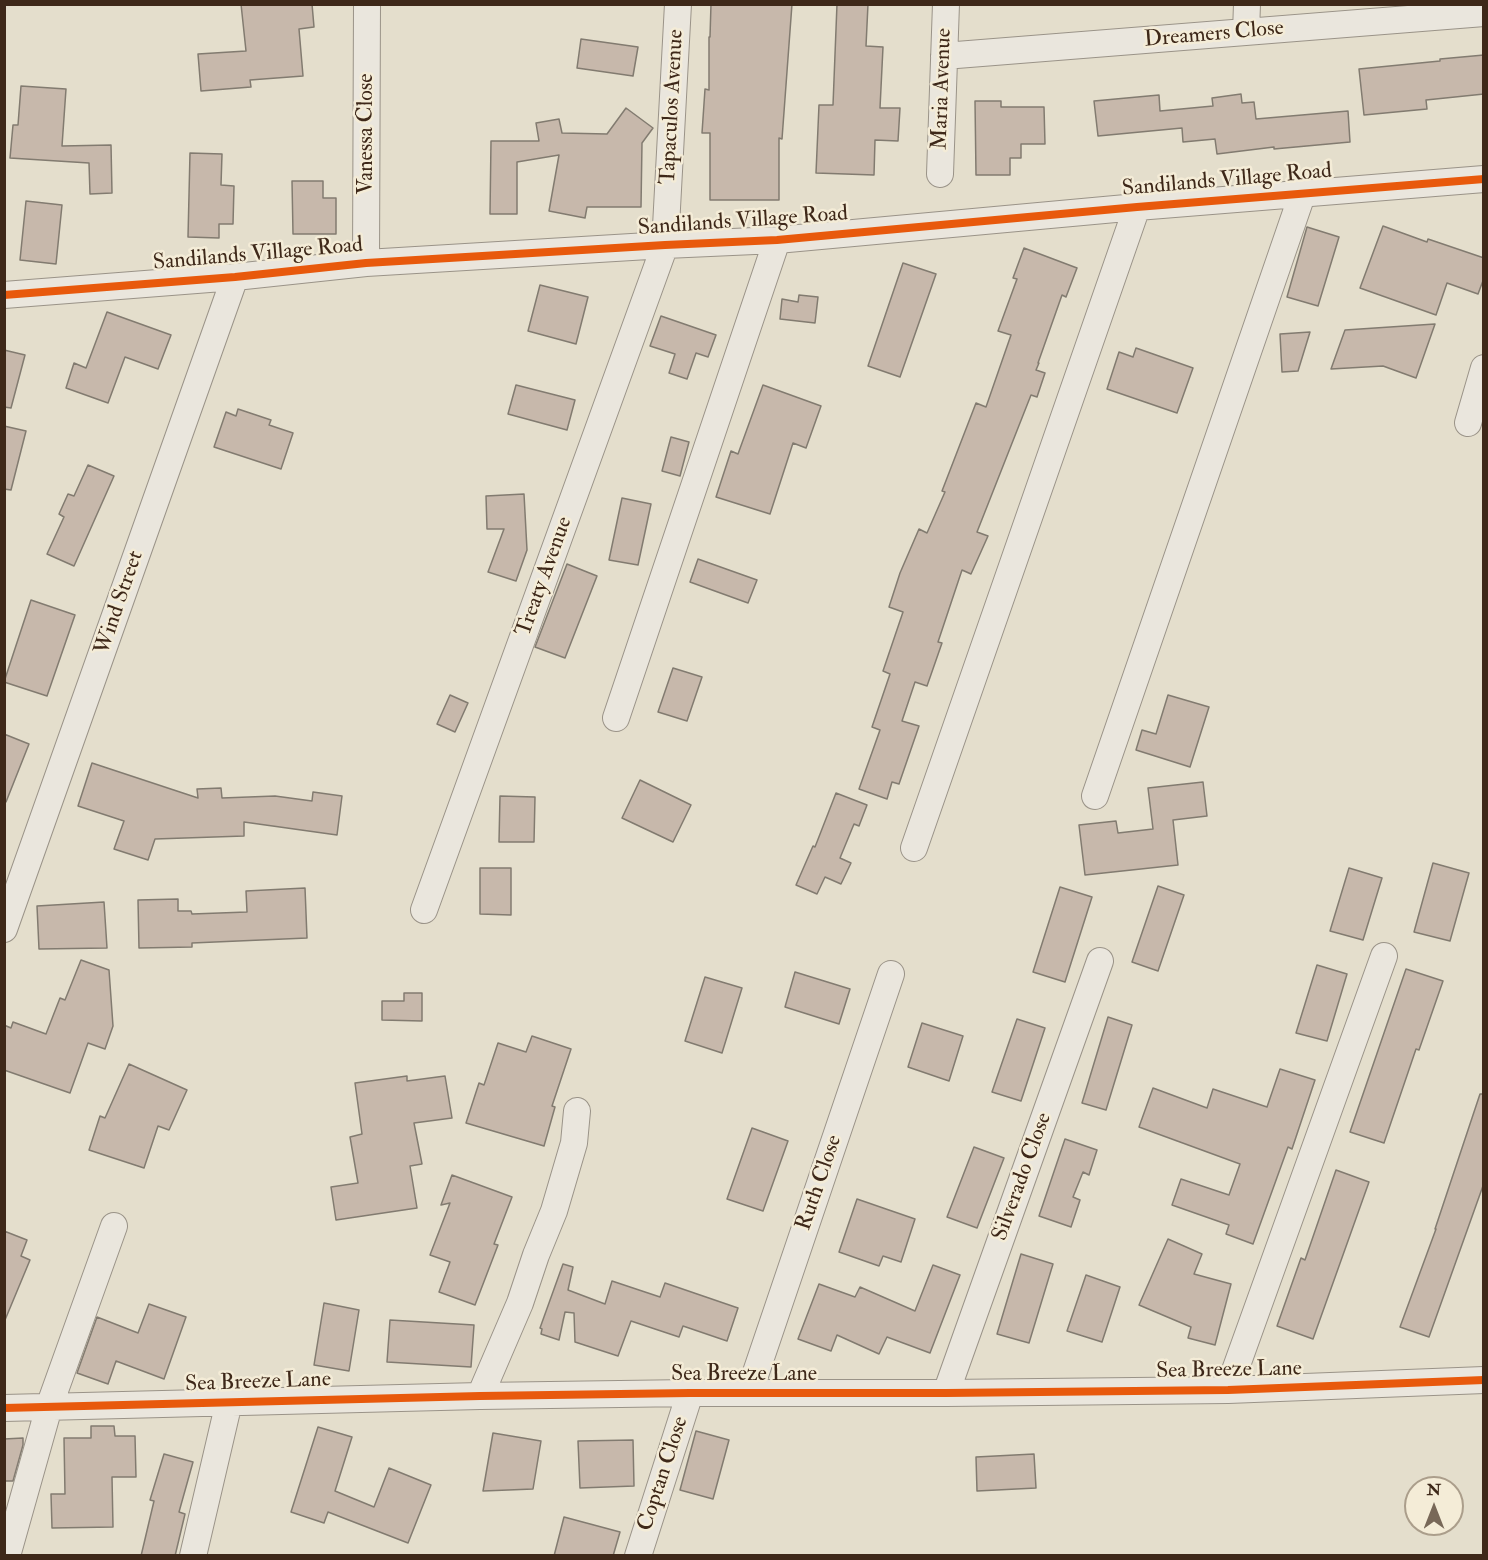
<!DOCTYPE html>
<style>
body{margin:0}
#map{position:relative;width:1488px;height:1560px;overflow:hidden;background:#e4decc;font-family:"IM FELL Double Pica",serif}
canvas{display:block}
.frame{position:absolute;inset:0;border:6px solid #3e2819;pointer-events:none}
.north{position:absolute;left:1404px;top:1476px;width:60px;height:60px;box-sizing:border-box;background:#f4ecd7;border:2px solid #ab9e8b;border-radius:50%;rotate:0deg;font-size:16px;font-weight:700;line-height:24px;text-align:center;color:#3e2819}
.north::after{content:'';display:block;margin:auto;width:21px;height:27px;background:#786858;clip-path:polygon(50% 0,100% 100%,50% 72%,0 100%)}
</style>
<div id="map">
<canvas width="1488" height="1560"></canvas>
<div class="frame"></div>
<div class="north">N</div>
</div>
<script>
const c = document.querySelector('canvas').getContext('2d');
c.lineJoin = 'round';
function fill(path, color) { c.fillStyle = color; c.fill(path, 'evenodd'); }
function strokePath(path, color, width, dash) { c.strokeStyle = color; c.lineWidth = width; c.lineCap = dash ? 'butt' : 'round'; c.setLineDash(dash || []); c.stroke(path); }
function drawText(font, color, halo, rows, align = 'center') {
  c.font = font + ' "IM FELL Double Pica",serif'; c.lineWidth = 5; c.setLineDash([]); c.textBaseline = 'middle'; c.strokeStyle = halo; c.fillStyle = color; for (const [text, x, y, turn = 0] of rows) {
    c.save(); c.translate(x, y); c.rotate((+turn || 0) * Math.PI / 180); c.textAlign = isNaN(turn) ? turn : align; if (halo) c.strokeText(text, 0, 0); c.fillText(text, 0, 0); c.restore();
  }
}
const building = new Path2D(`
 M241,4H312L314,27L299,29L303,76L250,80L251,87L201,91L198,54L246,51Z
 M711,4H792L782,139L779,138V200H710V133H702L705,89L709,90V37H710Z
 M837,4H868L866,46L883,47L880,108H900L898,141L875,140L874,175L816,173L819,105H833Z
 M581,39L638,47L633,76L577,68Z
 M1484,55V94L1426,100L1427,109L1364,115L1359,69L1440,61V59Z
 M21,86L66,89L62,146L111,145L112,193L90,194L89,163L10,158L13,125H18Z
 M1241,94L1242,103L1254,102L1256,119L1348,111L1350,142L1274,149V147L1217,154L1215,139L1183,142L1182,128L1098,136L1094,101L1159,95L1160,111L1213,106L1212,98Z
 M975,101H1001V107H1044L1045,144H1021V158H1010V175H976Z
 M626,108L653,128L642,143L641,207H587L585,218L549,211L559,155L517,162V214H490L491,141H539L536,123L559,119L562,133L607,134Z
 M190,153L222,154L221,185L234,186L233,224H219V238L188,237Z
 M292,181H323V198H336V234H293Z
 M26,201L62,205L56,264L20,260Z
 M1383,226L1427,242L1428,239L1484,258V278L1478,294L1447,283L1436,315L1360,288Z
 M1307,227L1339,237L1318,306L1287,297Z
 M1024,248L1077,268L1066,297L1062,295L1038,363H1039L1036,370L1045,373L1037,397L1031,395L977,532L988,536L971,574L962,570L938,642L942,643L927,686L915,682L902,721L919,726L899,784L892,782L887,799L859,789L880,730L872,727L890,674L883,671L903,612L889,607L900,573L919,529L927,533L945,492L942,491L976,403L986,407L1011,335L998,331L1017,279L1013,278Z
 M903,263L936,274L900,377L868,366Z
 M540,285L588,297L576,344L528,331Z
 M799,295L818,297L815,323L780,319L782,299L798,302Z
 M107,312L171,335L158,369L125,357L108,403L66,388L74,363L86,368Z
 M661,316L716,335L708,357L696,353L687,379L669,373L675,354L650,346Z
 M1435,324L1416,378L1383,366L1331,369L1345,330Z
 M1310,332L1298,371L1282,372L1280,334Z
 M1136,348L1193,368L1177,413L1107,389L1119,352L1133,357Z
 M4,350L25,355L11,408L4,407Z
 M516,385L575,400L567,430L508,414Z
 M763,385L821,406L806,448L793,443L770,514L716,497L731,451L738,454Z
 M238,409L271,420L269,425L293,433L281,469L214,447L226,412L236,416Z
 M4,426L26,431L11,490L4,489Z
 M671,437L689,442L680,476L662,471Z
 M88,465L114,476L74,566L47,554L64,517L59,514L68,494L74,496Z
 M524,494L527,550L516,581L488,572L504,529H487L486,496Z
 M622,498L651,504L638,565L609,560Z
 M698,559L757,580L748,603L690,582Z
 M567,564L597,576L565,658L535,647Z
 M31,600L75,615L47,696L4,682Z
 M673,668L702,677L687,721L658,712Z
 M450,695L468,703L455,732L437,724Z
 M1168,695L1209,707L1190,767L1136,750L1142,730L1156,734Z
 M4,734L29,744L6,802H4Z
 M92,763L198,798L197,789L221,788L222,798L275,796L312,801L313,792L342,796L337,835L244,822V836L155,839L148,860L114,849L124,821L78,806Z
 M640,780L691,805L673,842L622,818Z
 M1203,782L1207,816L1173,820L1178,865L1085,875L1079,825L1116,821L1118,833L1153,829L1148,788Z
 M836,793L867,805L859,826L854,824L840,858L851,863L841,884L825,877L817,894L796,885L813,846L815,847Z
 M500,796L535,797L534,842H499Z
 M1433,863L1469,873L1450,941L1414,932Z
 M480,868H511V915L480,914Z
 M1349,868L1382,878L1363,940L1330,931Z
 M1158,886L1184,895L1158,971L1132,962Z
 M1060,887L1092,897L1065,982L1033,972Z
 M305,888L307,938L192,943V947L139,948L138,900L178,899V911H191L192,914L247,912L246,891Z
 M104,902L107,948L39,949L37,906Z
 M81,960L109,970L113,1026L105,1049L88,1043L70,1093L4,1070V1025L11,1028L13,1022L46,1034L60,998L65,1000Z
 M1317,965L1347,974L1327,1041L1296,1033Z
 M1406,969L1443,981L1419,1050L1416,1049L1384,1143L1350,1132Z
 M795,972L850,989L839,1024L785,1007Z
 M705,977L742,988L722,1053L685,1041Z
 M404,993H422V1021L382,1020V1001H404Z
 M1108,1017L1132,1025L1106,1110L1082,1103Z
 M1017,1019L1045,1028L1021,1101L992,1092Z
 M922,1023L963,1036L949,1081L908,1067Z
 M532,1036L571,1049L552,1106L555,1107L544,1146L466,1123L479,1083L484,1085L498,1043L526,1052Z
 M129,1064L187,1090L169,1130L158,1126L144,1168L89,1150L100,1116L105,1118Z
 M1280,1069L1315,1080L1292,1149L1288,1147L1253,1244L1226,1234L1229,1225L1172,1205L1181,1179L1229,1195L1240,1164L1139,1127L1153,1088L1207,1108L1213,1089L1267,1107Z
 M407,1076V1081L445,1076L452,1118L414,1123L422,1164L410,1166L417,1208L336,1220L331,1187L358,1183L350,1137L362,1134L355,1083Z
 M1480,1094H1484V1183L1429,1337L1400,1327L1436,1229H1435Z
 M752,1128L788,1141L763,1211L727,1199Z
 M1065,1139L1097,1150L1089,1175L1083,1172L1073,1197L1080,1200L1071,1227L1039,1216Z
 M974,1147L1004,1158L977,1228L947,1217Z
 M1336,1170L1369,1182L1313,1339L1277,1326L1301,1258L1305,1260Z
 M452,1175L512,1197L494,1244L498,1245L475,1305L439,1292L450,1262L430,1255L450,1203L441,1205Z
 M857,1199L915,1219L901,1262L883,1256L879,1266L839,1252Z
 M4,1231L27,1240L21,1256L30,1260L5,1320Z
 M1168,1239L1202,1254L1194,1274L1231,1284L1215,1345L1188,1338L1191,1327L1139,1305Z
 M1021,1254L1053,1264L1029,1343L997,1334Z
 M563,1264L573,1267L568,1290L605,1304L612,1281L660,1297L665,1283L738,1308L727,1341L683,1326L679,1337L631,1321L618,1356L575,1342L574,1313L565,1312L559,1340L541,1334L542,1329L540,1328Z
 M933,1265L960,1275L930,1353L887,1337L879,1354L837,1335L831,1351L798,1339L819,1284L855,1297L860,1287L915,1311Z
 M1086,1275L1120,1287L1102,1342L1067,1331Z
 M324,1303L359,1310L349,1371L314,1365Z
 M149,1304L186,1317L164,1379L116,1361L108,1384L77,1373L97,1317L138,1333Z
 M390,1320L474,1325L471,1367L387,1362Z
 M91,1426H114L115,1436H135L136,1477H112L113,1527L52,1528L51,1494H65L64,1438H91Z
 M318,1427L352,1437L335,1491L374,1507L389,1468L431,1485L408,1543L328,1512L324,1523L291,1512Z
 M696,1431L729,1440L713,1499L680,1490Z
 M493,1433L541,1441L533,1489L483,1491Z
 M23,1438V1445L13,1481H4V1439Z
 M633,1440L634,1486L580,1488L578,1441Z
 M164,1454L193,1462L179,1512L185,1514L175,1556H141L154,1501L150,1500Z
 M1034,1454L1036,1488L977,1491L976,1457Z
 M564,1517L620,1532L613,1556H554Z`);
fill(building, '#c7b8ab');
strokePath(building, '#827b70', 1.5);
const street = new Path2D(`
 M1246,32L1247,4
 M944,56L1484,13
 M940,174L946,4
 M366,263L367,4
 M4,295L235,277L366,263L665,245L777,240L1137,207L1484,179
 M1468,423L1484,368
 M616,718L777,240
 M1095,796L1303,192
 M914,848L1137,207
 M424,910L665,245L678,4
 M4,929L235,277
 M1228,1390L1384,956
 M749,1393L891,974
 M946,1393L1100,961
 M480,1396L520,1303L536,1255L554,1211L574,1143L577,1111
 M4,1408L480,1396L690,1393H946L1228,1390L1484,1380
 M7,1556L49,1407L114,1226
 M193,1556L229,1402
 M638,1556L690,1393`);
strokePath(street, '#9a9388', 28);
strokePath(street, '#eae6dd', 26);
strokePath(new Path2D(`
 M4,295L235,277L366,263L665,245L777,240L1137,207L1484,179
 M4,1408L480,1396L690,1393H946L1228,1390L1484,1380`), '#e8590c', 8);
drawText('22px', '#3e2819', '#f4ecd7', [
 ["Dreamers Close",1214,35,-5],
 ["Maria Avenue",943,89,-88],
 ["Tapaculos Avenue",673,107,-87],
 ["Vanessa Close",367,134,-90],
 ["Sandilands Village Road",1227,181,-5],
 ["Sandilands Village Road",743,222,-4],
 ["Sandilands Village Road",258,255,-5],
 ["Treaty Avenue",545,577,-70],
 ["Wind Street",120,603,-71],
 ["Silverado Close",1023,1177,-70],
 ["Ruth Close",820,1183,-71],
 ["Sea Breeze Lane",1229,1371,-1],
 ["Sea Breeze Lane",744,1375],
 ["Sea Breeze Lane",258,1383,-2],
 ["Coptan Close",664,1474,-72]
]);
</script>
